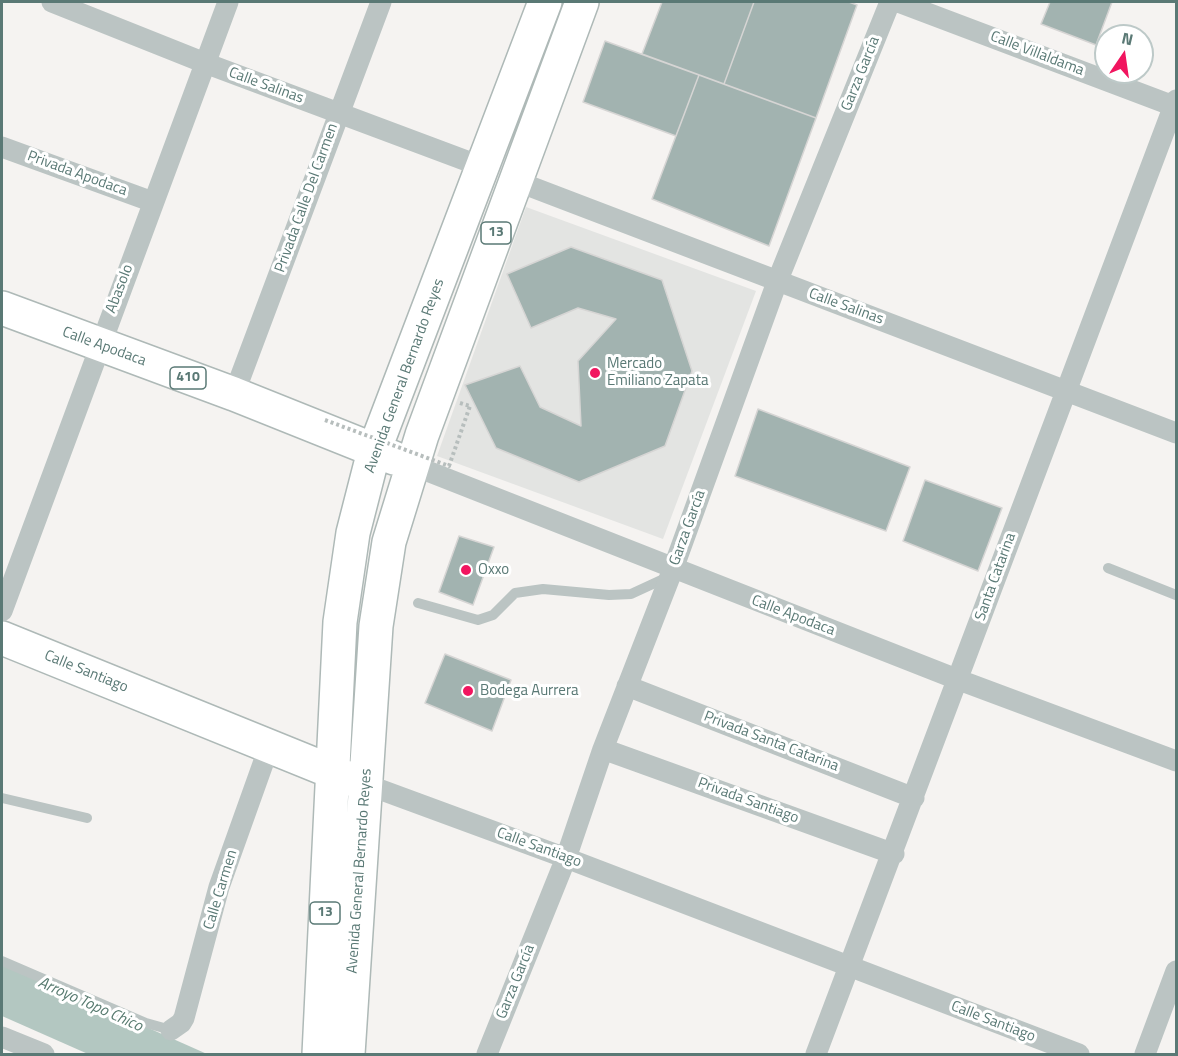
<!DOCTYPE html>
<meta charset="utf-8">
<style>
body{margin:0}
#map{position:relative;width:1178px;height:1056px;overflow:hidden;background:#f5f3f1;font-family:"Titillium Web",sans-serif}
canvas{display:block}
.frame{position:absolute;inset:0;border:3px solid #5a7975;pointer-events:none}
.north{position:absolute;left:1094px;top:24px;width:60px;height:60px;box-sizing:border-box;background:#fff;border:2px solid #bdc9c8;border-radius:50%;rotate:13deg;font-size:16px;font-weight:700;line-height:24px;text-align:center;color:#5a7975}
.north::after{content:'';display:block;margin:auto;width:21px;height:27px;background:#f1155f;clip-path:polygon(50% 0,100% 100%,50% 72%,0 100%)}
</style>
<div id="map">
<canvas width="1178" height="1056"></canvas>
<div class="frame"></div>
<div class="north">N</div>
</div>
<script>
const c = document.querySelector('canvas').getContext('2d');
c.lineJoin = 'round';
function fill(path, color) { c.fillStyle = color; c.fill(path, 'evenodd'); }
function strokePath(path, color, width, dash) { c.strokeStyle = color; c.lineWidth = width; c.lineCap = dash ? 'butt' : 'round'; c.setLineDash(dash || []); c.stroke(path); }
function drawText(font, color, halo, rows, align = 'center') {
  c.font = font + ' "Titillium Web",sans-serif'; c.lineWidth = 6; c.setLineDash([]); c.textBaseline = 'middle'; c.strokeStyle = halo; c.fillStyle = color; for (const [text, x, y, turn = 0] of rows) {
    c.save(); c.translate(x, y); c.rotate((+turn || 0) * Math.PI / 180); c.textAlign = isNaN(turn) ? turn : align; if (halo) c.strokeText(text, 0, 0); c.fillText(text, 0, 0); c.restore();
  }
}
fill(new Path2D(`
 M526,207L756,291L663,539L437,456Z`), '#e3e4e2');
fill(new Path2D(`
 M2,963L207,1054H88L2,1016Z`), '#b3c7c1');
const building = new Path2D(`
 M662,2H754L724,84L642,54Z
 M754,2H849L857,5L816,118L724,84Z
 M1050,2H1112L1096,45L1041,24Z
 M605,41L699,75L676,136L583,102Z
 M699,75L816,118L769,246L652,199Z
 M571,247L662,280L692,371L665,446L579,482L496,448L465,385L520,366L540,407L581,426L578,361L616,319L578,308L531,328L507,274Z
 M758,409L910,467L886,531L735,476Z
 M925,480L1002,508L978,571L903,541Z
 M459,536L494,547L473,605L439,592Z
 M445,654L511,680L492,731L425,703Z`);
fill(building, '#a2b3b0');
strokePath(building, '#d6d5d4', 1.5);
const primary = new Path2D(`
 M2,308L234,394L394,458
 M2,638L350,779
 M319,1054L340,622L353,533L374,451L545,2
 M348,1054L376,626L389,542L422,435L582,2`);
strokePath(primary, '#aeb9b7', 36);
strokePath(new Path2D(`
 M460,403L470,406`), '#b7bebd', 4, [3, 3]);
strokePath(new Path2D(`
 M1108,568L1176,595
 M418,603L478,620L493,615L515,593L543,589L609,595L631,594L670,576
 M2,798L87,818
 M2,961L146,1023L171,1030`), '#bbc4c3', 10);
strokePath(new Path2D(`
 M52,2L205,63L483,167
 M898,2L1176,107
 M2,147L153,202
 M516,181L1176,433
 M234,394L381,2
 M412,465L959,680L1176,761
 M2,611L228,2
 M627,686L914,798
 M603,749L894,854
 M365,784L566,858L1079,1054
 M171,1030L181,1023L184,1018L219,887L269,747
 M2,1037L44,1054
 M487,1054L566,858L603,749L673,569L777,282L890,2
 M816,1054L1176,100
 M1145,1054L1176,971`), '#bbc4c3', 21);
strokePath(primary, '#fff', 33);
strokePath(new Path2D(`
 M325,420L449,466L470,406`), '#b7bebd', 4, [3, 3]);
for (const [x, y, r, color] of [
 [595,373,6,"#f1155f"],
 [466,570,6,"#f1155f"],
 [468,691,6,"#f1155f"]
]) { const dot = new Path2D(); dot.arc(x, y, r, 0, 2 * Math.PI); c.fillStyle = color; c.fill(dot); strokePath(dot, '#fff', 2); }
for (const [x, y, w] of [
 [496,233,30],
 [188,378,36],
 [325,913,30]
]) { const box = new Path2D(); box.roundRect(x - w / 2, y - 11, w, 22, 4.5); c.fillStyle = '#fff'; c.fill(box); strokePath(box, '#5a7975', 1.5); }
drawText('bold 14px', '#5a7975', null, [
 ["13",496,233],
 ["410",188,378],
 ["13",325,913]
]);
drawText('15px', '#5a7975', '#fff', [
 ["Calle Villaldama",1037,54,21],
 ["Garza García",861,74,-68],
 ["Calle Salinas",266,86,20],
 ["Privada Apodaca",77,174,20],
 ["Privada Calle Del Carmen",307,198,-70],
 ["Abasolo",120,289,-69],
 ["Calle Salinas",846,307,20],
 ["Calle Apodaca",104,347,20],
 ["Avenida General Bernardo Reyes",405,376,-70],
 ["Garza García",688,528,-70],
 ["Santa Catarina",996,577,-70],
 ["Calle Apodaca",793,616,21],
 ["Calle Santiago",86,672,22],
 ["Privada Santa Catarina",771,742,21],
 ["Privada Santiago",748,801,20],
 ["Calle Santiago",539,848,20],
 ["Avenida General Bernardo Reyes",360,871,-86],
 ["Calle Carmen",221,890,-73],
 ["Garza García",516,982,-68],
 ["Calle Santiago",993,1022,21]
]);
drawText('15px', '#5a7975', '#fff', [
 ["Mercado",607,364],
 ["Emiliano Zapata",607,381],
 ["Oxxo",478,570],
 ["Bodega Aurrera",480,691]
], 'left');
drawText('italic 16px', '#587b70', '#fff', [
 ["Arroyo Topo Chico",90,1005,24]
]);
</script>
